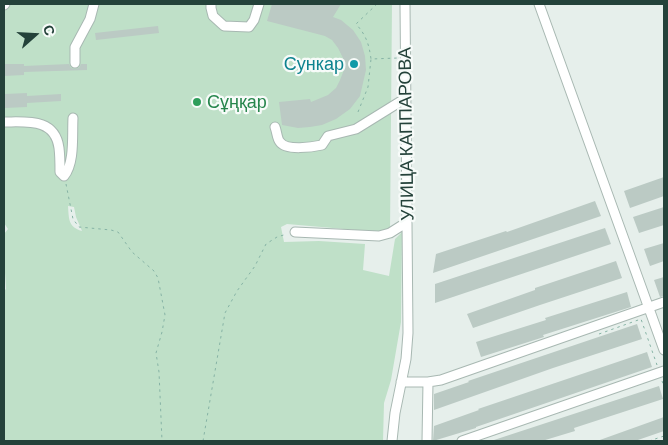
<!DOCTYPE html>
<meta charset="utf-8">
<style>
body{margin:0}
#map{position:relative;width:668px;height:445px;overflow:hidden;background:#e6efeb;font-family:Barlow,sans-serif}
canvas{display:block}
.frame{position:absolute;inset:0;border:5px solid #24423a;pointer-events:none}
.north{position:absolute;left:10px;top:10px;width:50px;height:50px;-webkit-text-stroke:4px #f7fbf9;paint-order:stroke;rotate:71deg;font-size:14px;font-weight:700;line-height:20px;text-align:center;color:#24423a}
.north::after{content:'';display:block;margin:auto;width:18px;height:22px;background:#24423a;clip-path:polygon(50% 0,100% 100%,50% 72%,0 100%)}
</style>
<div id="map">
<canvas width="668" height="445"></canvas>
<div class="frame"></div>
<div class="north">С</div>
</div>
<script>
const c = document.querySelector('canvas').getContext('2d');
c.lineJoin = 'round';
function fill(path, color) { c.fillStyle = color; c.fill(path, 'evenodd'); }
function strokePath(path, color, width, dash) { c.strokeStyle = color; c.lineWidth = width; c.lineCap = dash ? 'butt' : 'round'; c.setLineDash(dash || []); c.stroke(path); }
function drawText(font, color, halo, rows, align = 'center') {
  c.font = font + ' Barlow,sans-serif'; c.lineWidth = 4.5; c.setLineDash([]); c.textBaseline = 'middle'; c.strokeStyle = halo; c.fillStyle = color; for (const [text, x, y, turn = 0] of rows) {
    c.save(); c.translate(x, y); c.rotate((+turn || 0) * Math.PI / 180); c.textAlign = isNaN(turn) ? turn : align; if (halo) c.strokeText(text, 0, 0); c.fillText(text, 0, 0); c.restore();
  }
}
fill(new Path2D(`
 M4,4H392L390,233L287,224L281,227L284,242L319,241L365,244L363,270L389,276L395,239L402,232L401,322L391,380L384,403L383,441H4V291L6,289L4,256V234L8,229L4,223ZM68,206L74,207L76,217L82,231C68,227 69,219 68,206Z`), '#bfe0c8');
fill(new Path2D(`
 M272,4H341L333,17L341,20L353,30L361,42L365,56L366,70L360,96L350,109L336,119L322,125L310,127L298,128L282,125L279,102L310,99L311,102L328,95L336,88L340,80L344,70L343,58L338,48L332,40L325,36L267,21Z
 M158,26L159,33L96,40L95,33Z
 M4,64H24V66L69,64L71,68L75,69L79,68L81,64H87V70L24,72V75L4,76Z
 M27,93V96L61,94V101L27,103V107L5,108V105H4V97H5V94Z
 M664,177V196L630,208L624,191Z
 M595,201L601,216L433,273L436,254L506,231L507,232Z
 M664,207V225L639,233L633,217Z
 M605,228L611,244L435,303V284Z
 M664,243V261L650,266L644,249Z
 M616,261L622,278L540,305L473,328L467,314L535,290V288Z
 M664,277V296L660,297L654,280Z
 M627,292L631,307L543,335L544,337L481,357L476,342L546,320L545,318Z
 M637,324L642,339L553,368L434,410V394L469,382L468,381Z
 M647,352L652,367L476,427V428L433,441L434,426L479,410L478,409Z
 M659,386L663,399L574,428L575,431L542,441H494V440Z
 M664,417V431L635,441H597Z`), '#bbcac4');
const minor = new Path2D(`
 M211,4V8L213,16L224,26L249,27L254,20L259,4
 M539,4L664,350
 M4,5L5,4
 M75,63V47L90,19L94,4
 M4,122C27,122 55,118 59,148C60,156 60,164 60,172L64,176C75,163 72,135 73,118
 M275,127C277,132 277,139 280,142C286,151 313,147 322,145L328,136L356,129L406,98
 M295,232L379,236L390,233L401,226L407,223
 M401,382H428L441,380L664,302
 M392,441L395,413L406,359L408,333L405,4
 M427,441L428,382
 M462,441L664,371`);
strokePath(minor, '#a8b8b2', 11);
strokePath(new Path2D(`
 M377,4L356,24C366,35 369,44 371,59L398,58
 M358,112L368,87L371,59
 M66,184L73,219L79,227L111,230L118,232L132,252L154,271L158,278L165,315L162,332L156,353L159,372L162,441
 M599,334L641,319L657,365
 M662,381L664,386
 M203,441L225,313L237,291L255,266L266,244L277,237L287,234
 M649,441L664,436`), '#86b3a5', 1, [2.5, 4]);
strokePath(minor, '#fff', 9);
for (const [x, y, r, color] of [
 [354,64,5,"#0f9aa8"],
 [197,102,5,"#2e9e5b"]
]) { const dot = new Path2D(); dot.arc(x, y, r, 0, 2 * Math.PI); c.fillStyle = color; c.fill(dot); strokePath(dot, '#f7fbf9', 2); }
drawText('18px', '#0d838f', '#f7fbf9', [
 ["Сункар",344,64]
], 'right');
drawText('18px', '#27864d', '#f7fbf9', [
 ["Сұңқар",207,102]
], 'left');
drawText('18px', '#24423a', '#f7fbf9', [
 ["УЛИЦА КАППАРОВА",406,134,-91]
]);
</script>
